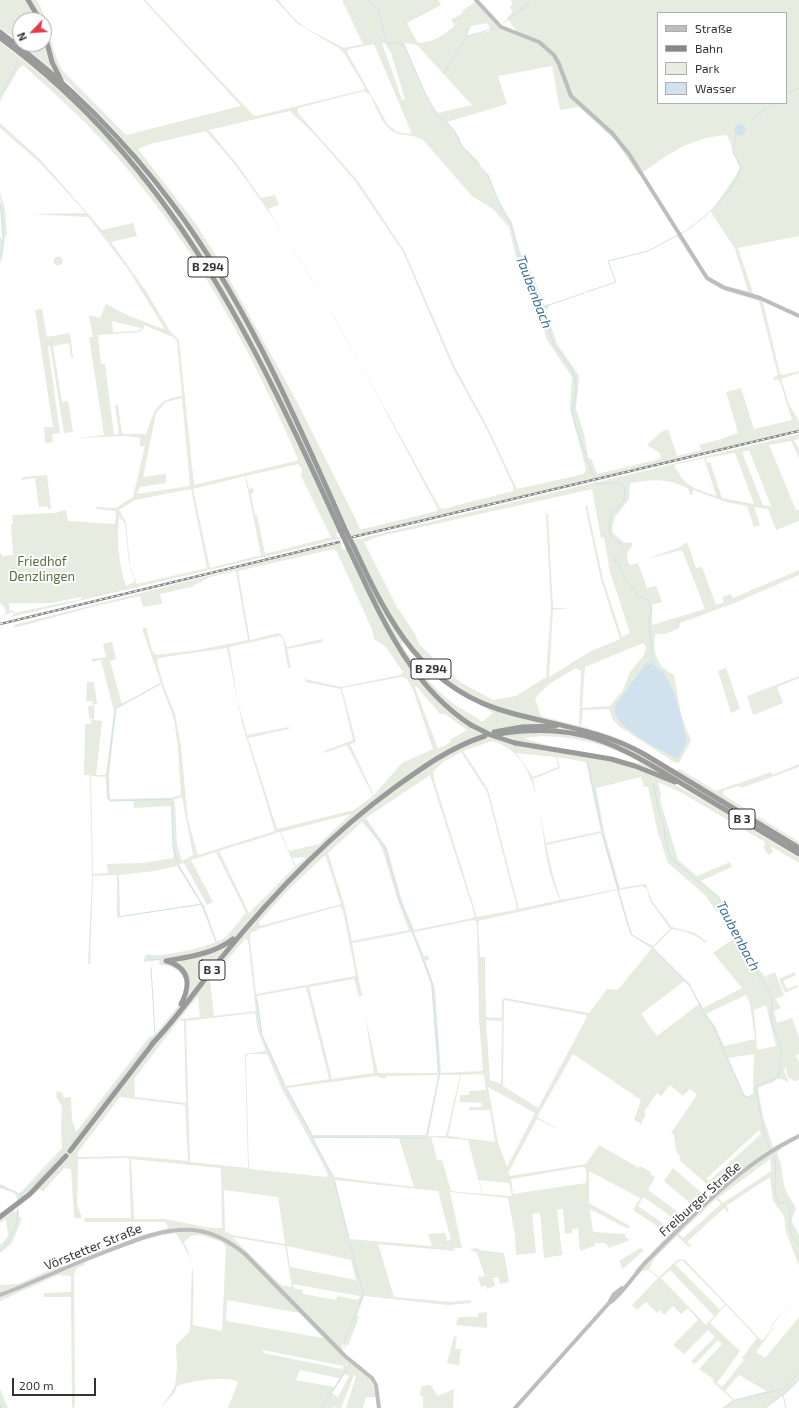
<!DOCTYPE html>
<meta charset="utf-8">
<style>
body{margin:0}
#map{position:relative;width:799px;height:1408px;overflow:hidden;background:#fff;font-family:"Exo 2",sans-serif}
canvas{display:block}
.legend{position:absolute;left:657px;top:12px;width:130px;height:92px;box-sizing:border-box;background:#fff;border:1px solid #adadad;margin:0;padding:5px 7px;list-style:none;font-size:12px;color:#333}
.legend li{display:flex;align-items:center;gap:8px;height:20px}
.legend b{width:20px;border:1px solid #adadad}
.north{position:absolute;left:12px;top:12px;width:40px;height:40px;box-sizing:border-box;background:#fff;border:1px solid #adadad;border-radius:50%;rotate:245deg;font-size:11px;font-weight:700;line-height:16px;text-align:center;color:#333}
.north::after{content:'';display:block;margin:auto;width:14px;height:18px;background:#e63946;clip-path:polygon(50% 0,100% 100%,50% 72%,0 100%)}
.scale{position:absolute;left:12px;top:1378px;width:84px;height:18px;box-sizing:border-box;border:2px solid #333;border-top:0;padding-left:5px;font-size:12px;line-height:14px;white-space:nowrap;color:#333;-webkit-text-stroke:3px #fff;paint-order:stroke}
</style>
<div id="map">
<canvas width="799" height="1408"></canvas>
<ul class="legend">
<li><b style="height:5px;background:#bdbdbd"></b>Straße</li>
<li><b style="height:5px;background:#888"></b>Bahn</li>
<li><b style="height:11px;background:#e6ecdf"></b>Park</li>
<li><b style="height:11px;background:#cfe2ee"></b>Wasser</li>
</ul>
<div class="north">N</div>
<div class="scale">200 m</div>
</div>
<script>
const c = document.querySelector('canvas').getContext('2d');
c.lineJoin = 'round';
function fill(path, color) { c.fillStyle = color; c.fill(path, 'evenodd'); }
function strokePath(path, color, width, dash) { c.strokeStyle = color; c.lineWidth = width; c.lineCap = dash ? 'butt' : 'round'; c.setLineDash(dash || []); c.stroke(path); }
function drawText(font, color, halo, rows, align = 'center') {
  c.font = font + ' "Exo 2",sans-serif'; c.lineWidth = 4; c.setLineDash([]); c.textBaseline = 'middle'; c.strokeStyle = halo; c.fillStyle = color; for (const [text, x, y, turn = 0] of rows) {
    c.save(); c.translate(x, y); c.rotate((+turn || 0) * Math.PI / 180); c.textAlign = isNaN(turn) ? turn : align; if (halo) c.strokeText(text, 0, 0); c.fillText(text, 0, 0); c.restore();
  }
}
fill(new Path2D(`
 M0,0H25L38,20H20V42L0,28Z
 M30,0H37C50,22 50,49 63,71L126,135L241,106L143,0H145L253,115L256,116L363,90L365,88L342,50L298,24L275,0H278L294,18L304,27L344,48L363,44L342,0H438L441,5L407,23L418,43C433,42 444,36 455,25L451,20L463,13L462,11L475,2L474,0H478L499,24L517,32L507,18L512,13L510,5H513L511,0H799V236L738,248L753,293L799,314V317L765,302H763L780,374L782,375L799,371V373L781,379L789,404L799,421V430L11,617L14,613L81,599V597L51,603H9L10,611L14,610V612L2,616L6,613L4,607L0,603V554H2V556L13,555L11,524H13L12,515L55,513L66,510L68,521L115,524L116,514L115,511L97,509L96,507L116,508L133,497L145,446H140V438L126,436L76,438L104,435L89,337H93L89,315L100,318L106,304L127,315L163,329L164,328L128,269L88,217L31,214L86,213L39,162L0,128V123L41,160L102,230L133,223L137,236L111,242L146,291L170,331L179,340L194,485L296,461L298,459C251,350 195,245 116,156C88,123 55,94 23,65L19,68L0,101V42C76,98 140,169 192,247C252,336 294,436 340,532L336,533L338,537L351,534L275,372L177,206L116,131L61,76C52,61 44,38 44,20H42ZM658,13H786V103H658ZM487,23L491,31L467,36L471,26ZM382,43H385L391,53L405,99L402,100ZM404,43L417,45L472,105L437,113L426,95ZM374,44L412,134L397,132L388,125L347,52L349,49ZM552,66L560,110L579,107L614,139L639,175C670,154 687,138 727,135C732,146 733,155 740,167L738,172L711,212L735,249L748,291L720,285L707,277L679,236H677L706,280L720,289L759,301L778,375L773,378L774,380L777,379L780,382L792,420L754,429L741,388L726,392L738,433L721,439L699,445L701,450L677,456L668,429L661,432L647,445L660,453L661,458L656,460L597,474L592,460L588,457L585,458L588,456L584,434L576,409L579,376L557,344L546,310L549,307L548,304L544,305L533,275L520,252L512,223L497,197L488,175L479,166L480,163L461,144L459,137L447,122L507,104L498,76ZM364,91L370,95C377,108 383,131 400,134C408,136 417,135 424,141L472,196L493,209L509,227L516,257L536,300L547,340L572,377L570,409L586,469L584,474L517,489L488,428L454,365L405,252L358,181L298,113V108ZM290,111L316,136L355,181L403,252L452,366L487,430L514,488L513,491L443,509L440,508L335,318L268,209L279,205L275,195L261,198L237,164L209,130ZM206,131C219,146 233,161 244,177C319,279 378,398 438,509L437,511L360,530L357,522L296,400L221,264L196,224L138,149L150,144ZM112,321L141,328H142L137,331L113,332ZM144,325L173,337L177,341L182,396C154,400 155,411 146,434H122L118,405H115L119,434L114,435L105,364H101L98,335L139,332L144,329ZM182,398L190,486L137,494L140,487L166,483V474L143,477L156,413L166,402ZM298,464L302,469L301,476L331,537L265,554L257,515H255L251,494L254,492L253,488L249,489L246,476ZM245,476L261,555L210,568L193,489ZM191,489L207,568L137,584L130,565L126,522L119,510L135,500ZM119,516L125,524L129,563L135,582L126,586C118,562 117,540 119,516Z
 M44,37L55,73L26,48L38,44H44Z
 M86,108C131,154 171,203 205,256C261,343 301,438 345,531C340,528 336,517 333,511C319,480 304,449 290,418C236,303 175,200 85,110Z
 M0,191L5,210L7,235H5L2,259L0,255V238L2,237Z
 M53.5 261a4.5 4.5 0 1 1 9 0a4.5 4.5 0 1 1-9 0Z
 M42,309L47,337L70,333L73,358H71L69,343L53,346L62,402L68,401L73,432L64,433L50,346L48,347L60,433L52,434L53,442L45,443L44,427H53L35,310Z
 M799,434V439L794,440L799,450V458L791,441L769,445L796,510H799V521L776,530L768,509L754,507L760,525L754,527L747,506L726,502L693,490V494L690,495L688,488C666,478 654,479 630,483L629,499L615,517L612,528L613,533L624,543L631,542L632,546L627,553L628,563L631,565L638,563L647,588L656,586L662,602L652,605V625L705,609L682,550L646,559L680,547L687,542L696,568L702,567L716,605L724,602L722,597L730,594L733,598L799,570V575L737,602L680,623L679,628L665,634H655C653,653 656,666 674,675L681,714L691,741L679,763L674,762L620,727L613,720L609,709L583,710L581,726L621,739L677,771L679,769L716,791L771,772L772,775L799,764V767L741,788L739,786L725,790L722,794L799,842V852L620,745L618,747L670,777L668,781L719,809L799,858V863L771,846L773,852L768,855L764,848L765,842L682,793L658,782L661,796L660,800L678,860L697,876L730,862L732,867L701,881L719,896L755,966L765,976L768,982L766,976L775,972L784,995L776,999L781,1008L774,1011L777,1023L792,1018L799,1037V1054L785,1061L796,1056L799,1062V1080L794,1081L787,1076L786,1065L784,1071L789,1082L778,1078L773,1082L759,1087L758,1090L763,1116L773,1147L799,1134V1138L782,1148L777,1153C783,1165 781,1172 784,1184C786,1196 793,1200 796,1209C788,1224 794,1222 799,1235C799,1240 799,1259 799,1266L786,1232L784,1216L773,1201L770,1177L726,1206L729,1211L727,1212L724,1208L687,1242L691,1245L689,1247L677,1236L654,1259L649,1269L659,1277L677,1260L682,1259L685,1260L762,1341L772,1329L770,1327L799,1291L771,1327L773,1329L756,1352L765,1358L799,1317V1380L789,1391L766,1408H723L733,1400L713,1382V1379L699,1369L722,1344L718,1340L695,1364L691,1361L715,1337L708,1330L684,1354L673,1345L698,1320L688,1308L681,1314L673,1306L664,1315L660,1310L657,1313L646,1302L637,1310L632,1305L658,1278L649,1270L642,1271L639,1275L634,1271L669,1234L633,1210L640,1198L589,1171V1203L630,1226L628,1229L590,1209L593,1232L626,1234L625,1237L630,1240L609,1248L605,1243H595L594,1246L580,1251L578,1228L572,1229V1233L565,1234L563,1209H557L562,1255L544,1258L540,1213L532,1214L536,1253L516,1255L515,1235L508,1198L450,1192L462,1248H454L455,1251L378,1244L394,1297L451,1302L471,1300V1303L448,1305L364,1296L357,1315L359,1317L348,1346L342,1343V1350L340,1353C355,1370 373,1371 376,1397H366L363,1408H346L356,1376L354,1375L341,1408H336L335,1406L333,1408H228L238,1382C227,1375 189,1381 177,1386L175,1392L161,1408L175,1386L177,1368L176,1345L190,1331L192,1264L189,1256L176,1233C143,1237 115,1251 85,1262L84,1265L76,1269L74,1276L75,1401L74,1408H72L71,1297H44V1293L71,1292V1276L58,1275L0,1301V1285L18,1284L63,1264L65,1270L83,1263L81,1256L102,1248L106,1249L142,1235L166,1229L168,1227L165,1222H85L84,1218H131L129,1158L78,1159L77,1204L82,1218H75L74,1216L71,1169L64,1168L45,1189L44,1191L38,1190L20,1206V1199L17,1200V1196L19,1194L16,1195L12,1192L0,1188V1184L18,1193L21,1192L62,1148L61,1129L62,1107L56,1096L57,1091L62,1093L64,1098L71,1097L72,1120L76,1132L150,1036H154C163,1023 177,1010 184,996C192,978 176,965 160,965L159,960L144,962L145,955C150,953 154,956 160,955C179,953 197,949 216,942L201,905L117,917V875L93,876L90,964H88L92,876L90,775H84L85,724H91L92,719H89L88,706H93L92,701H86L87,682H94L97,704H94V720L102,721L96,775H106L114,711L101,660L92,662V659L106,657L103,644L112,642L116,659L110,661L122,704L161,683L142,629L146,627L152,650L156,655L198,650L248,640L236,571L210,577L191,587L160,594L162,604L143,607L140,596L92,607L14,628V625L295,554ZM749,450L771,506H770L763,505L742,452ZM735,453L754,504L722,498L710,462L707,463L706,458ZM704,458L716,495V496C692,487 686,488 674,465ZM592,489L601,538L604,537L610,572L630,633L622,637L603,579L587,505L585,506L601,580L620,639L591,651L549,677L553,610L571,608H553L548,514H546L551,609L546,677L516,696L493,700L460,682L443,668L419,644L415,634L397,607L364,542L377,537ZM354,541L356,547L343,550L341,544ZM334,549L337,552L372,629L374,639L386,647L403,672L400,675L341,687L305,679L306,682L341,689L353,740L324,751L325,753L347,745L373,796L354,810L277,829L248,738L289,729V727L247,735L238,702L229,647L280,636L283,639L288,668H291L287,649L323,642L322,639L287,647L282,635L278,633L250,640L238,571ZM403,642L422,665L443,682L493,713L482,722C474,715 463,711 454,704C432,688 416,666 401,644ZM643,643L646,647L644,655L630,672L623,690L610,706L582,708L585,667ZM227,648L242,723L275,831L198,855L188,820L181,747L175,714L163,684L157,661L158,658ZM576,668L581,671L579,726L541,716L535,698L549,684ZM401,677L407,679L413,690L433,749L402,763L374,795L350,744L356,742L342,688ZM161,684L174,719L178,748L181,795L171,798L110,799L109,776L116,709ZM415,687H417L440,714H445L467,730L450,740L451,742L438,749ZM472,723L492,732L515,740V745L482,733ZM543,736C579,737 609,745 640,762L637,764L597,754L553,747L523,738ZM492,741C543,755 539,827 549,868C551,879 556,890 560,900L519,909L488,789L463,751ZM461,752L487,792L517,908L515,910L477,917L435,783L433,772L443,762ZM516,753L556,757L558,767L533,777ZM557,757L586,762L601,831L546,843L533,779L560,768ZM430,775L475,916L473,918L414,930L402,901L387,848L366,818ZM91,776L106,777L107,798L110,801H133L134,808L171,806L174,858L142,863L107,864L108,873L93,874ZM641,777L644,787H648L658,833L668,863L705,895L722,919L728,922L736,937L713,953L742,988L703,1008L689,984L653,948L672,929C685,932 695,933 705,943L707,942L695,933L672,927L652,901L646,884L620,888L604,831L596,788ZM182,797L193,855L182,861L177,845L175,804L173,800ZM351,814L319,844L289,851L281,832ZM362,822L379,842L383,851L399,904L409,930L352,941L344,904L328,853ZM280,832L295,867L249,913L219,851ZM601,833L617,889L561,900L554,879L546,845ZM216,852L246,913L226,937L217,942L204,906L179,865L184,863L207,905L213,902L191,860ZM324,856L326,857L341,904L260,926L259,922L287,891ZM306,857L296,866L292,858ZM177,866L201,904L120,916L119,875L155,871ZM643,886L647,889L650,901L670,929L653,946L632,935L619,891V890ZM617,890L631,935L652,948L618,990L607,989L589,1013L505,998L502,1000V1017L499,1018L486,1017L485,957H480L478,921ZM340,906L343,911L356,976L256,994L250,939L251,933L261,928ZM473,920L476,921L477,926L479,1018L483,1071L441,1073L435,988L425,961L429,960L428,955L424,956L414,932ZM412,932L431,984L438,1073H378L365,1015L374,1073L332,1079L309,987L354,979L359,996H362L352,943ZM245,939L248,940L256,1011L214,1016L210,980ZM684,981L691,988L699,1004L657,1036L641,1014ZM306,987L329,1079L286,1086L262,1034L257,996ZM746,995L750,1004L755,1039L724,1046L715,1026L706,1014ZM198,996L200,1017L180,1019ZM504,1000L586,1015L587,1017L538,1108L503,1086ZM766,1005L776,1046L757,1050L754,1010ZM255,1013L258,1031L266,1051L245,1054L248,1168L190,1162L186,1021ZM179,1020L184,1021L186,1103L135,1097L134,1079ZM486,1020L502,1021L501,1084L490,1080ZM265,1054H267L282,1089L323,1164L328,1175L327,1177L249,1169L246,1056L249,1054ZM573,1054L641,1100L634,1120L641,1124L646,1114L644,1112L657,1093L661,1096L670,1085L683,1096L690,1089L697,1095L671,1133L674,1134L676,1151L681,1157L679,1160L715,1191L708,1199L673,1168L664,1181L697,1209L686,1218L648,1190L655,1177L650,1174L651,1172L640,1166L639,1168L599,1145L586,1164L510,1176L508,1173L537,1119L562,1131L537,1117ZM754,1054L753,1094L747,1097L744,1094L728,1058ZM482,1074L484,1076L486,1090L469,1091V1095H460V1102L482,1103L481,1107H469V1110H490L495,1142L448,1136L461,1075ZM439,1075L426,1135H313L287,1088L377,1076L385,1079L387,1076ZM440,1075H460L446,1136H428ZM488,1087L535,1113L507,1167L498,1143ZM120,1097L185,1105L188,1161L130,1156L78,1157V1152ZM759,1130L761,1134L709,1181L706,1179ZM431,1137L468,1140L482,1194L451,1191L442,1160H437ZM315,1138H399L414,1187L334,1177L314,1140ZM131,1159L221,1168L222,1228H210L165,1219H134ZM770,1159L771,1171L723,1203L718,1198ZM581,1167H584L586,1170V1183L513,1194L511,1179ZM335,1180L438,1191L451,1240L447,1241L445,1233L428,1234L432,1246L349,1239ZM479,1180L509,1183L512,1196L483,1194ZM224,1190L278,1197L285,1244L232,1235L225,1231ZM643,1197L665,1212L680,1225L674,1231L638,1206ZM716,1199L721,1204L683,1238L679,1234ZM200,1235L222,1242L226,1247L222,1331L193,1325C192,1292 199,1273 184,1242L191,1236ZM232,1237L285,1246L292,1287L281,1285ZM287,1246L351,1260L356,1280L290,1267ZM682,1260L725,1304L720,1310L675,1264ZM670,1270L714,1316L706,1325L662,1279L661,1278ZM293,1284L359,1296H360L358,1300L337,1296L336,1300L303,1294V1290L294,1288ZM227,1300L300,1313L323,1338L226,1321ZM726,1305L757,1338L742,1358L744,1360L722,1387L717,1383L740,1351L710,1323ZM263,1350L344,1366L342,1369L263,1353ZM300,1370L338,1378L339,1379L334,1387L296,1380ZM345,1374L349,1376L338,1397L332,1393ZM739,1375L766,1391L785,1386L735,1400L725,1391Z
 M47,475L51,509H48V506L39,507L35,478L22,480V477Z
 M726,668L740,709L731,713L718,671Z
 M799,676V678L777,687L783,703L753,715L747,696Z
 M795,972L796,975L783,981L787,989L797,985L798,987L785,993L779,979Z
 M14,1203V1212L19,1210V1217L22,1218L12,1243L0,1253V1245C14,1233 6,1233 6,1219L0,1223V1213Z
 M478,1248L479,1250L504,1253L509,1282L500,1284L498,1277L493,1278L495,1286L487,1289L486,1285L481,1287L478,1277L485,1276L477,1253L470,1249Z
 M640,1248L644,1250L623,1269L619,1261Z
 M487,1312V1328L456,1325L458,1317H478V1313Z
 M454,1336L457,1337L455,1349H461L459,1365L447,1363Z
 M430,1385L438,1396L454,1389L453,1408H423V1396H420L421,1386Z
 M0,1389L8,1408H0Z`), '#e6ecdf');
fill(new Path2D(`
 M734.5 130a5.5 5.5 0 1 1 11 0a5.5 5.5 0 1 1-11 0Z
 M647,662C674,669 681,718 687,742L678,759C662,750 610,727 615,706Z`), '#cfe2ee');
strokePath(new Path2D(`
 M368,0L378,9L386,41
 M503,23L526,6L530,0
 M387,43H399L404,45L426,95L438,116L446,121L454,130L462,147L488,175L502,210
 M444,73L467,36L497,28
 M786,94L799,88
 M0,95L14,71L17,62
 M752,119L773,103
 M0,204L4,237L0,262
 M504,214L511,224L519,256L529,272L536,290L554,345L572,369L576,381V393L572,410L576,428L595,481L596,484L616,483L625,487L624,501L619,505L618,509L612,510C610,519 606,532 614,539C618,543 622,542 623,548L614,558L615,562L618,563L623,576L639,597L648,600L650,604L652,609L649,619L653,666
 M681,234C703,220 734,193 741,167L733,152L736,135
 M587,292L616,282L608,261L648,251L678,235
 M543,307L584,293
 M588,763L602,831
 M107,775L116,708L160,684
 M107,777L108,798L110,801L171,799
 M654,784L658,808L664,826L665,837L671,859L683,867L693,878L702,884L709,891L718,897L750,963L768,989L772,998L771,1022L781,1045V1057
 M172,800V823L173,848L177,861
 M365,821L385,848L399,898L412,930
 M602,833L618,888
 M179,866L204,908L216,942
 M618,890L627,923L632,935L651,947
 M118,917L202,904
 M412,932L432,983L439,1073
 M653,948L689,984L703,1011
 M203,951L211,948
 M148,958L151,960L176,957
 M257,1000L262,1035L284,1085
 M705,1014L714,1028L744,1096L748,1097L752,1095
 M287,1090L311,1134
 M427,1135L439,1075
 M313,1137L426,1138
 M313,1140L333,1177
 M70,1144L155,1035L151,967
 M771,1151L765,1138L756,1090V1086L778,1078L781,1060
 M773,1153C780,1168 770,1189 779,1204L786,1201L790,1207C791,1215 788,1224 791,1233C792,1237 797,1241 799,1246
 M334,1180L349,1238
 M0,1186L16,1192L18,1200
 M18,1197L43,1175L65,1150
 M350,1243L363,1293
 M0,1251C13,1241 18,1221 18,1205
 M344,1348V1340L363,1296
 M783,1395L786,1408
 M735,1400L783,1389L799,1373
 M0,1404L1,1408
 M321,1408L350,1364
 M723,1408L733,1401
 M765,1408L787,1391L799,1379`), '#cfe2ee', 1);
strokePath(new Path2D(`
 M476,0L501,27L539,42L554,55L559,64L571,96L612,133L629,154L707,278L725,288L760,298L799,316
 M0,1295C35,1282 70,1265 105,1252C133,1241 162,1228 193,1230C214,1232 230,1242 245,1254L345,1356L372,1378L376,1385L379,1408
 M609,1303C618,1299 636,1273 645,1263C691,1217 739,1165 799,1136
 M515,1408L609,1303L614,1294L622,1288`), '#bdbdbd', 4);
strokePath(new Path2D(`
 M28,0L40,20
 M44,31L52,62L61,80
 M0,32C66,81 125,140 174,206C247,304 296,419 346,531
 M0,38C174,167 254,341 341,532
 M19,46L30,47L37,44
 M354,547C389,623 423,690 511,713C559,726 600,730 644,754L799,848
 M349,549C380,614 408,684 471,725
 M494,732L522,727L556,726
 M498,734C580,721 617,744 684,785C722,808 760,831 799,854
 M515,743L611,759L635,766L675,782
 M166,961C188,957 214,954 233,939
 M167,961C190,968 191,985 181,1004
 M152,1044C178,1017 199,986 222,957C273,894 328,836 394,788C423,767 451,747 485,736
 M70,1151L154,1042
 M0,1217L30,1194L66,1156`), '#9a9a9a', 5);
const rail = new Path2D(`
 M353,537L799,431
 M0,624L339,542`);
strokePath(rail, '#888', 2.5);
strokePath(rail, '#fff', 1, [3]);
strokePath(new Path2D(`
 M346,531L354,547
 M341,532L349,549
 M471,725L491,735L515,743`), '#9a9a9a', 5);
for (const [x, y, w] of [
 [208,267,40],
 [431,669,40],
 [742,819,26],
 [212,970,26]
]) { const box = new Path2D(); box.roundRect(x - w / 2, y - 10, w, 20, 3); c.fillStyle = '#fff'; c.fill(box); strokePath(box, '#333', 1); }
drawText('bold 12px', '#333', null, [
 ["B 294",208,267],
 ["B 294",431,669],
 ["B 3",742,819],
 ["B 3",212,970]
]);
drawText('13px', '#56703f', '#fff', [
 ["Friedhof",42,562],
 ["Denzlingen",42,577]
]);
drawText('13px', '#333', '#fff', [
 ["Freiburger Straße",700,1199,-42],
 ["Vörstetter Straße",93,1247,-22]
]);
drawText('italic 14px', '#3f7597', '#fff', [
 ["Taubenbach",534,292,69],
 ["Taubenbach",738,936,62]
]);
</script>
